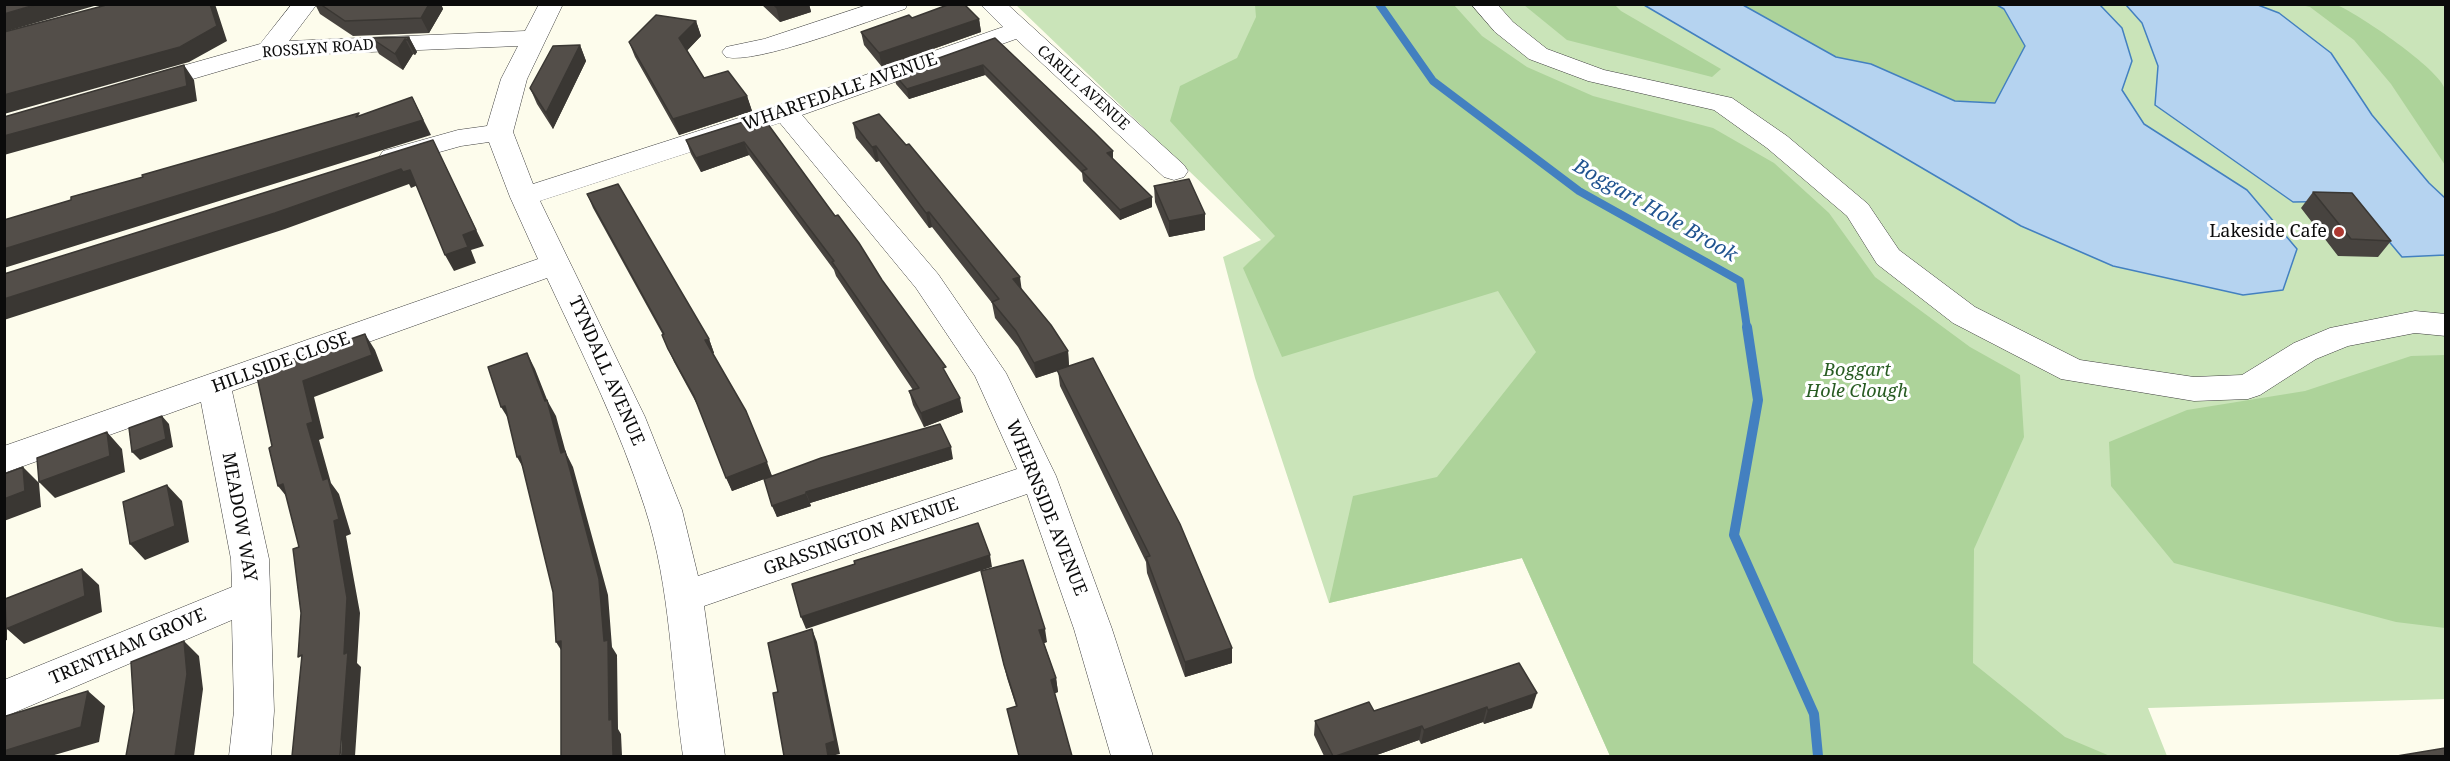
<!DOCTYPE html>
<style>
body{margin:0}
#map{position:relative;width:2450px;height:761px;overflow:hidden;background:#fdfcec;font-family:"Noto Serif",serif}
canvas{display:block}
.frame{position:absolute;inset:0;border:6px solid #0b0b0b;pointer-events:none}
</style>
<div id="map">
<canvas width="2450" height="761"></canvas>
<div class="frame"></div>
</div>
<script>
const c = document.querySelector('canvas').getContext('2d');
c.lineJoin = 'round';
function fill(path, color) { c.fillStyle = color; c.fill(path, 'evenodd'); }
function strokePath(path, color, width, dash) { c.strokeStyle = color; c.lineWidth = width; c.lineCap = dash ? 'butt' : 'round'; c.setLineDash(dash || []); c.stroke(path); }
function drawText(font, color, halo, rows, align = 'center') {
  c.font = font + ' "Noto Serif",serif'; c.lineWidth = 6; c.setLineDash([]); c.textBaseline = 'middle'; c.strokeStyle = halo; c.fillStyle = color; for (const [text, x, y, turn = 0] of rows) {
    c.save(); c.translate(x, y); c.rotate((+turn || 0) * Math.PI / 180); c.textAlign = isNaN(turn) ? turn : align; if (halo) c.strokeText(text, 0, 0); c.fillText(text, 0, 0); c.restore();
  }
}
fill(new Path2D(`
 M1016,5H2445V699L2148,708L2167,756H1610L1522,558L1329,603L1255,378L1223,257L1261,240Z`), '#cae4b9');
fill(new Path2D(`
 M1255,5H1454L1482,36L1527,67L1593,96L1713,128L1774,163L1829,213L1875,277L1970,347L2020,375L2024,437L1974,549L1973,663L2065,737L2110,756H1610L1522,558L1329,603L1353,496L1437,477L1536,352L1498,291L1282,357L1243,268L1275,236L1170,121L1180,86L1237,58L1256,17Z
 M1524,5H1615L1621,11L1721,69L1712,77L1567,40Z
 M1743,5H1997L2004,9L2025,46L1995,103L1955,101L1871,64L1836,57Z
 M2301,5C2312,4 2329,1 2339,6C2361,16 2438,68 2445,89V165L2391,84L2354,40L2310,7Z
 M2445,355V628L2396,622L2174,563L2111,486L2109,442L2187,410L2305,391L2411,356Z`), '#add39a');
const water = new Path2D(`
 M1644,5H1743L1836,57L1871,64L1955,101L1995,103L2025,46L2004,9L1997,5H2100L2122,28L2132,61L2122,90L2144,124L2247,190L2297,249L2283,290L2243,295L2113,266L2021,226Z
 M2126,5H2258L2279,13L2331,53L2372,115L2429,183L2445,198V255L2402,257L2355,201L2293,202L2155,105L2158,66L2142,23Z`);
fill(water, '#b5d3f0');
strokePath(water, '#4380c0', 1.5);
strokePath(new Path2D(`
 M1379,4L1433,81L1579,191L1740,281L1747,328`), '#4380c0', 8);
strokePath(new Path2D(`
 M1747,327L1758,400L1734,535L1814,714L1818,756`), '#4380c0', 10);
const minor = new Path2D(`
 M292,4H317L289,41L525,31L539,4H563L527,79L513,132L533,184L776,106L1003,27L980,4H1007L1184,165L1188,171L1184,177L1174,180L1164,177L1016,39L802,115L938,274L1006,373L1056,476L1112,629L1153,756H1111L1074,629L1027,494L704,606L725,756H683C671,674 671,588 645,508C620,429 582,353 547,278L232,391L269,559L274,711L271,756H229L234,711L232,620L4,717V680L232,587L231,559L201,402L4,473V446L538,259L510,197L489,142L461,146L393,165L383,163L379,157L383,151L458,130L487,126L501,79L518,46L271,56L145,93L136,91L132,85L136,79L260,44ZM780,123L916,288L975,376L1017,469L698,576L682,510L645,417L540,201Z
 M870,4H908L905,9C870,20 756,65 726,57L722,52L726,47L764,39Z
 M1471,4H1497L1513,22L1547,49L1604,70L1732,98L1787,136L1868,204L1899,250L1975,307L2080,360L2194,377L2242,375L2294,343L2330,328L2415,311L2446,314V336L2415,333L2348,346L2316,359L2260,395L2248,399L2194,401L2061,379L1953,323L1877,264L1847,216L1767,148L1714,110L1588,81L1529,59L1495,32Z`);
strokePath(minor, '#3e3e3e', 1);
fill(minor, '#fff');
fill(new Path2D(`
 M315,4H441L443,9L429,33L353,36L320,14Z
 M761,4H809L811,12L780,22Z
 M912,18L979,19L981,32L882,67L864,45L861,32Z
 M696,21L701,36L687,50L704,78L747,96L752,111L679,135L635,57L629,42Z
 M409,37L417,52L415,55L413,54L403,70L379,54L371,38Z
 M995,38L1113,151V159L1152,197V207L1120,220L1083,181L1082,173L985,75L909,99L896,84L894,74Z
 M580,45L586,61L553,129L537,104L530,88Z
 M762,116L882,280L947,375L963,412L924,427L913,405L909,391L913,390L836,276L834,270L749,155L701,172L691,154L686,140Z
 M853,123L1021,290L1068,351L1069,366L1232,648V663L1185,677L1147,573L1146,562L1060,386L1058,371L1036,378L1018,347L995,318L992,303L932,227L929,228L879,161L876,162L856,138Z
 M1154,186L1205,230L1169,237L1155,202Z
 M2313,192L2391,241L2378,257L2338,256L2301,208Z
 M587,194L709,339L714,353H713L772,476L953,459L810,503L811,506L777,517L764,479L732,491L699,408L674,362L662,335H663L593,208Z
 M981,571L1047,642L1044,643L1056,678L1058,692L1016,706L1007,678Z
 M1519,663L1532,708L1484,724L1483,722L1421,744L1419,740L1374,756H1324L1314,735L1315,721L1374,711Z`), '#47433f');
fill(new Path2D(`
 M38,4H101L4,32V14Z
 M210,4H215L227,41L189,62L4,114V95Z
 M429,4H441L443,9L429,33L421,18Z
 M784,4H809L811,12L780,22L776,7Z
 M979,19L981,32L882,67L879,53Z
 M696,21L701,36L685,53L679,38Z
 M409,37L417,52L415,55L407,40Z
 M405,39L413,54L403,70L395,54Z
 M580,45L586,61L553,129L546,113Z
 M184,65L194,80L197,101L4,155V136Z
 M983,65L985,75L909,99L907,89Z
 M747,96L752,111L679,135L673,119Z
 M412,97L431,135L4,268V249Z
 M433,140L484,246L471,250L476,263L454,271L445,255L463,235Z
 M744,142L749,155L701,172L696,158Z
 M876,146L879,161L876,162L872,147Z
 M1113,151V161L1107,153Z
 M401,169L410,170L418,185L411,188L409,184L285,229L4,320V299Z
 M1152,197V207L1120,220V210Z
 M929,212L932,227L929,228L926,213Z
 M1205,214V230L1169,237V221Z
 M1020,277L1022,292L1013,279Z
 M365,334L375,350L383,371L314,397L324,438L319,440L331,483L339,494L351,534L346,536L360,613L357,663L361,667L355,756H341L344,654L323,480L307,424L303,381Z
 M709,339L714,353L711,354L705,340Z
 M1068,351L1069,367L1036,378L1034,363Z
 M527,353L535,369L548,402L547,400L556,416L566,453L573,467L608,595L612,647L617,655L618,729L621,734L622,756H613L609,720L604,641L545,401Z
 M960,398L963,412L924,427L921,413Z
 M505,406L511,423L501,407Z
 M162,416L169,424L173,447L140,460L132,452Z
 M107,432L122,449L125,472L55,498L39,482Z
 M951,447L953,459L810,503L806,492Z
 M520,456L526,473L517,457Z
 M767,462L772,476L732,491L726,478Z
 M23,467L39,483L41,507L4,521V499Z
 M283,484L291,502L278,486Z
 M167,485L182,501L189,542L145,560L130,544Z
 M806,494L811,506L777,517L772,506Z
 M990,555L992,567L806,629L801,617Z
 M82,569L99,585L102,612L24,644L7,629V640L4,641V609L7,611Z
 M812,629L817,642L840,754L831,756H828L826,744Z
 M1045,629L1047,642L1041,644L1039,630Z
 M184,641L199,656L203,689L194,756H175Z
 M561,641L566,658L556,642Z
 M1232,648V663L1185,677V662Z
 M1056,678L1058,692L1053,694L1051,680Z
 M88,691L105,706L99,742L51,756H4V751Z
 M1537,693L1532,708L1484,724L1488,710Z
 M1487,707L1483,722L1421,744L1424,730Z
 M1422,726L1419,740L1374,756H1336Z`), '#3a3733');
const building = new Path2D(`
 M4,4H38L4,14Z
 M110,4H210L217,26L180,47L4,95V32Z
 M320,4H429L421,18L345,21Z
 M773,4H784L776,7Z
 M950,4H964L979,19L879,53L861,32L909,15L912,18Z
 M656,15L696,21L679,38L704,78L728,71L747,96L673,119L629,42Z
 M409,37L407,40L405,39L395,54L371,38Z
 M995,38L1094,132L1113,151L1107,153L1152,197L1120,210L1082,171L1087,169L983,65L907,89L894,74Z
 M580,45L546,113L530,88L553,46Z
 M184,65L187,86L4,136V117Z
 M412,97L423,120L4,249V220L71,200V197L143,177L142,175L359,113L356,117Z
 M879,114L906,145L909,144L1020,277L1013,279L1051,325L1068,351L1034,363L1016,331L992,302L999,299L929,212L926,213L876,146L872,147L853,123Z
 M762,116L835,216L838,215L859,243L882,280L946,367L943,368L960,398L921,413L909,391L919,388L832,262L834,261L744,142L696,158L686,140Z
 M433,140L476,230L463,235L468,247L445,255L410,170L403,172L401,169L275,213L4,299V274Z
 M1189,179L1205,214L1169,221L1154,186Z
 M618,184L709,339L705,340L746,411L767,462L726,478L694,396L668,349L662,335L664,334L587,194Z
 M2313,192L2352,193L2391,241L2351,239Z
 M365,334L372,355L303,381L313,422L307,424L323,480L328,478L339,519L334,521L347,598L344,654L348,652L340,756H292L302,655L298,657L301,613L293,549L299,547L283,484L278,486L269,448L272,446L256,372Z
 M527,353L545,401L547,400L561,453L565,451L599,579L604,641L608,640L609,720L612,719L613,756H561V641L556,642L553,592L520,456L517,457L505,406L501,407L488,367Z
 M1093,358L1180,524L1232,648L1185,662L1146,557L1150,556L1057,370Z
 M162,416L166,439L132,452L129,428Z
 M940,424L951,447L806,492V494L772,506L764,479L821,458Z
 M107,432L110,456L39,482L37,458Z
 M23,467L25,491L4,499V474Z
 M167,485L175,526L130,544L123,502Z
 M978,523L990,555L801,617L792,584L855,564L854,561Z
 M1023,560L1045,629L1039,630L1056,678L1051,680L1072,756H1019L1007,709L1017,706L1004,665L981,571Z
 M82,569L85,596L6,629L5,599Z
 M812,629L835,741L826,744L828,756H784L773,693L778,692L768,643Z
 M184,641L187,674L175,756H126L134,711L131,662Z
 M1519,663L1537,693L1488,710L1487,707L1424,730L1422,726L1336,756H1333L1315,721L1369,702L1374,711Z
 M88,691L81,727L4,751V720L6,716Z
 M2445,748V756H2397Z`);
fill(building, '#534e49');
strokePath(building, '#3a3733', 1.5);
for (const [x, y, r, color] of [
 [2339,232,6,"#ad3931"]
]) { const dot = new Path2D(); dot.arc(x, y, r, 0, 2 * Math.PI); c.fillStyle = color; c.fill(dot); strokePath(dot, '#fff', 2); }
drawText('15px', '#0b0b0b', '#fff', [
 ["ROSSLYN ROAD",318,49,-4],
 ["CARILL AVENUE",1083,88,42]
]);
drawText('18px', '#0b0b0b', '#fff', [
 ["WHARFEDALE AVENUE",840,92,-19],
 ["HILLSIDE CLOSE",281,363,-20],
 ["TYNDALL AVENUE",606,371,66],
 ["WHERNSIDE AVENUE",1046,508,68],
 ["MEADOW WAY",239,517,80],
 ["GRASSINGTON AVENUE",861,537,-19],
 ["TRENTHAM GROVE",128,647,-23]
]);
drawText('18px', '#0b0b0b', '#fff', [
 ["Lakeside Cafe",2327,232]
], 'right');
drawText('italic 18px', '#285c23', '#fff', [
 ["Boggart",1857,371],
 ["Hole Clough",1857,392]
]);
drawText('italic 20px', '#215490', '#fff', [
 ["Boggart Hole Brook",1655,211,30]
]);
</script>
